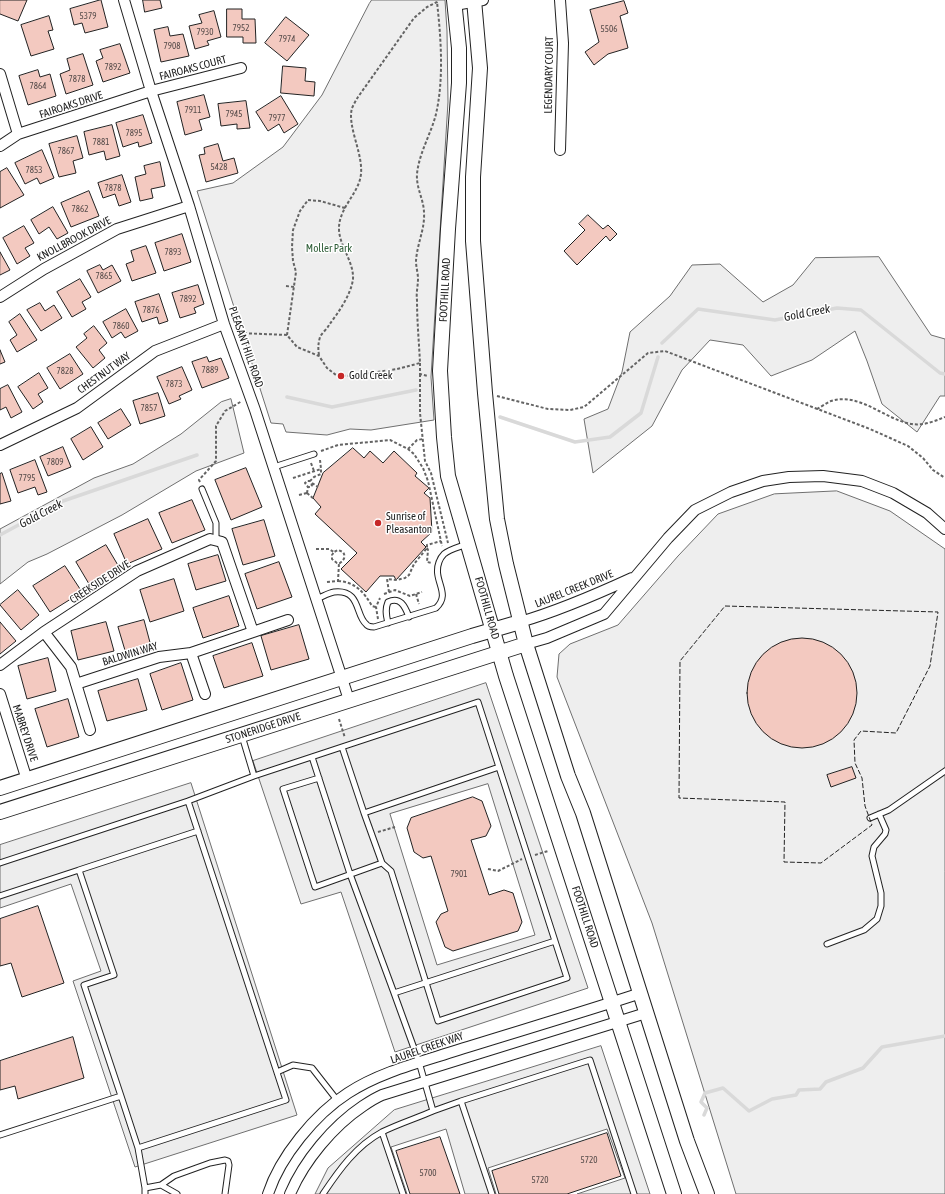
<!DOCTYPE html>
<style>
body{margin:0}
canvas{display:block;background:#fff}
</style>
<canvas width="945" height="1194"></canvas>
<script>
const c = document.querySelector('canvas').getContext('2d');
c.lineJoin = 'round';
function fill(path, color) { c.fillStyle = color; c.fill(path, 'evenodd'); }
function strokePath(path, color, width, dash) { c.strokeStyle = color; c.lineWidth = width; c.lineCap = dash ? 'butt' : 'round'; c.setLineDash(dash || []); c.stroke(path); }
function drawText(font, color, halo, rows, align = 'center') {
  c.font = font + ' "Asap Condensed",sans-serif'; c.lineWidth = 3; c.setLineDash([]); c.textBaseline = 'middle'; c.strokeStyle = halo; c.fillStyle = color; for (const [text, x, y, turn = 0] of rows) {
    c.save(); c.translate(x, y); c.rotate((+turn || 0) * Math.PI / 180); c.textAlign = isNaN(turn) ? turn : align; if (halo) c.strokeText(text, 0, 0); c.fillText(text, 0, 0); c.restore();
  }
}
const green = new Path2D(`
 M372,0H445L447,31L448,102L431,377L434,420L371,430L350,429L327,435L286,432L283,424L271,423L197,191L233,183L283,147L322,95L369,4Z
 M879,257L931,335L945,339V396H940L917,432L882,404L867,361L855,331L812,360L771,376L743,345L710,340L682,370L652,426L593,473L584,419L608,409L622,372L630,332L670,296L692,265L720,264L763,302L793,285L815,258Z
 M231,399L244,453L196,471L122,515L47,554L28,562L0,584V529L94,478L133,464L181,434L221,402Z
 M837,491L890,511L945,549V1194H736L652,923L557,677L559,654L570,644L618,625L678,556L718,514L774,494Z`);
fill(green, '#eee');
strokePath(green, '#6f6f6f', 1);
const parking = new Path2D(`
 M486,683L588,988L395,1052L341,892L301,904L253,761ZM488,784L535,935L437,965L390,814Z
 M191,783L297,1115L135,1167L73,981L101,971L71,884L0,908V845Z
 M601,1046L650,1194H577L625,1178L607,1129L488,1168L496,1194H465L446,1129L391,1147L407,1194H315L328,1168L394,1110Z`);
fill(parking, '#ededed');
strokePath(parking, '#6f6f6f', 1);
strokePath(new Path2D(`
 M662,343L698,309L775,320L837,308L861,310L940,373L945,374
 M287,397L332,407L416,390
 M500,417L575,442L610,437L641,413L658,357
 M0,535L63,501L197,455
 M704,1115L707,1108L701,1102L705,1093L723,1088L749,1111L772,1099L796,1095L799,1090L820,1089L826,1082L863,1068L882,1047L945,1036`), '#d9d9d9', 3.5);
const building = new Path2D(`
 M0,0H27L18,21L0,14Z
 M101,0L108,27L85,33L82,23L74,25L70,9Z
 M143,0H160L162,8L145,12Z
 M624,1L628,13L620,16L628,48L608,54L594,65L585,52L599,42L590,10Z
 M227,9H242V19H255L256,43H243V37H227Z
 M214,11L221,37L207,41L209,45L195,49L189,26L202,23L199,15Z
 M49,16L53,30L48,31L54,49L31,56L21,25Z
 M286,17L309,35L287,61L265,43Z
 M168,27L170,36L183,34L189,56L161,62L154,30Z
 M120,44L130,73L103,82L96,61L103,58L100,50Z
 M83,54L93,85L66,94L60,74L70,70L67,59Z
 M283,66L306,68L305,81L315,82L314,96L281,93Z
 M38,70L40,77L50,74L56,96L28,105L19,76Z
 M204,95L210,117L199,120L202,130L185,135L177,102Z
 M281,96L298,124L284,133L279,124L268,131L256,112Z
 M246,101L250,128L237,129V124L221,126L218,104Z
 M143,115L152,143L139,147L138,142L123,147L116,123Z
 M112,125L120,156L106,160L104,151L89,155L84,132Z
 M77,136L83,158L73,161L76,173L59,177L49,144Z
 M218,144L223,161L234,158L238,173L206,182L199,155L205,154L204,148Z
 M42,150L54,178L40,184L37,178L25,184L15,163Z
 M160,162L165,186L151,189L153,198L140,201L135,177L146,174L144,166Z
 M7,168L24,195L0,208V172Z
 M122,175L131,202L119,206L115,194L103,198L98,183Z
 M89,191L99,216L71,227L61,203Z
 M53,207L68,233L57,239L49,227L39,234L31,220Z
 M588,215L603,229L608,225L617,234L610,241L606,236L577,265L564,251L585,230L579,224Z
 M24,226L34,243L25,248L30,256L17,264L3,238Z
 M182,234L191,262L164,271L155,243Z
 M146,246L156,273L132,281L126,264L134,261L131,251Z
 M0,252L10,270L0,275Z
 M100,265L103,270L112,265L121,281L98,293L87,271Z
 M80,279L91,297L82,302L86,309L72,317L57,292Z
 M198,285L204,304L194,308L196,313L180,318L172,293Z
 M159,294L168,321L159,324L157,317L142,322L135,302Z
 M40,303L45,311L54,305L62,318L41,331L27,310Z
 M126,309L138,331L125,338L121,332L112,338L103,322Z
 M20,314L37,340L17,352L10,340L17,335L9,322Z
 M94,326L107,343L99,350L105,358L93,368L76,347L87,338L84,334Z
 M0,350L5,362L0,364Z
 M70,354L83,374L60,389L47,368Z
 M207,357L209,362L221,358L229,378L202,388L192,362Z
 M182,367L192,390L179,396L181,399L169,404L157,377Z
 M39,373L48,388L38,394L43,402L33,409L18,387Z
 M8,385L22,412L11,418L6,407L0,410V389Z
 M158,393L165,416L140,424L133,401Z
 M121,409L131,425L108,439L98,423Z
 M91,427L103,447L83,460L71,439Z
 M63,447L71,467L48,476L40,457Z
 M353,448L364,458L370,451L383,463L394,451L417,473L415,476L429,488L424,493L430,498L432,532L421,542L426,547L396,580L394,576H380L366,592L341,569L357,553L315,514L321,507L313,498L323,473Z
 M35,460L47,492L38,495L35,487L18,493L10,470Z
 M246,468L262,507L231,520L215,480Z
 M2,473L11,501L0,504V474Z
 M192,500L205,530L172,543L159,513Z
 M148,519L162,549L127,564L114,534Z
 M264,520L275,556L243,565L232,529Z
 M106,545L122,572L92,589L76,562Z
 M218,555L226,581L196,590L188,564Z
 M279,562L292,597L257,609L245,574Z
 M65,566L82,592L50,612L33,586Z
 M174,579L184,611L150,622L140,590Z
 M18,590L39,615L21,630L0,605Z
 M229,596L239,626L203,638L193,608Z
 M144,620L152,650L127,657L118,627Z
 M0,622L16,641L0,654Z
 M106,622L114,651L78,660L71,631Z
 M299,625L309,659L271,670L261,636Z
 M747 693a55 55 0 1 1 110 0a55 55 0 1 1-110 0Z
 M252,643L263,676L224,688L213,656Z
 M48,658L56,691L27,699L18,666Z
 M181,663L193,700L162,710L150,674Z
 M138,679L147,710L107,721L98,691Z
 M68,699L79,737L47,747L35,709Z
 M852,767L856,778L831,787L827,775Z
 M473,797L482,801L491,826L486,836L471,840L489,895L504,890L513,893L522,922L518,931L453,951L445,947L436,922L441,914L448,911L431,856L423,858L414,852L407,828L411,818Z
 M38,906L64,983L22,997L11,963L0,966V919Z
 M73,1037L84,1078L18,1099L15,1086L0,1090V1061Z
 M607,1133L621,1176L567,1194H499L492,1171Z
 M440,1137L460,1194H410L396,1151Z`);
fill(building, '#f3c9c0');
strokePath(building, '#222', 1);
const lane = new Path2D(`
 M274,467L314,454
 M202,489L216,523V540
 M316,599C322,597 328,593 334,592C361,589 355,615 366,624C368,627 371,627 374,627L436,608C452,593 432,581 439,562C440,559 442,556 444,554C450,549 460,547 467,544
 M388,623C386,615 385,609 388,602C400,596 405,606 409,617
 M242,736L254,776L478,702L555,941L394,993L419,1062L433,1111L461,1101L492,1194
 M342,747L364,813L499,767
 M312,757L350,874L394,993
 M319,778L283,789L315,887L382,863
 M188,801L254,776
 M364,813L382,863L391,871L438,1021L567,978L555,941
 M870,818L889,810L945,771
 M0,863L188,801L286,1100L138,1148
 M79,870L198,831
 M0,896L79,870L114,975L84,985L121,1096L0,1135
 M827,944L864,930L877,919L881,906V893L872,856L874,847L885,834L886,830L879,814
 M277,1072L293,1065L312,1068L337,1100
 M121,1096L138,1148L145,1188V1194
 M461,1101L590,1060L634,1194
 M382,1132L403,1194
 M161,1185L177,1194
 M145,1188L161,1185L174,1176L210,1163L225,1160L228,1161L229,1165L225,1194
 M323,1194C339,1170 356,1146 382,1132C398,1124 417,1118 433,1111`);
const street = new Path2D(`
 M124,0L151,91L189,206L224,324L255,410L349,700
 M455,5L483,0
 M0,74L18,134
 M0,146L18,134L151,91L241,68
 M560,150L563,43L560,0
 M0,297L44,269L117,229L189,206
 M0,445L77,408L155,351L224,324
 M520,622C558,611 595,595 632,578
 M44,632L71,667L90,730
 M253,632L288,620
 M526,644L547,638L604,614L668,538L695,510L731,492L763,481L789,477L823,476L862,481L893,493L927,513L945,529
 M191,653L205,694
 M0,665L44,632L137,571L210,539L222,542L253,632L191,653L159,657L76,684
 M0,694L27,780
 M268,1194C280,1157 315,1114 348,1093C380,1072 421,1062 458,1050C519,1031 580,1013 641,993
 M290,1194C304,1161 333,1126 363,1106C369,1102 375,1098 382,1095L646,1013`);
const secondary = new Path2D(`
 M454,0L459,48V83L448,229L440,371L444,437L448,476L506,676L674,1194
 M474,0L480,68L473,177V241L485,393L497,519L506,564L526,644L568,776L583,813L687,1141L707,1194
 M0,788L472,636L520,622
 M0,812L526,644`);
strokePath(lane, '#222', 7);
strokePath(street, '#222', 12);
strokePath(secondary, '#222', 16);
strokePath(new Path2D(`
 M286,286L294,287
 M239,333L287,335L297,347L319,356L327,368L336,375L350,376L397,369L420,363C419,342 417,321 417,300C416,293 418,286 418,279C418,273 416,267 416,261C417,244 425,229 424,213C424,200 416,188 417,174C419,153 431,134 436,114C444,79 441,38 437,2
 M287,335L296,272L293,261L292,247L293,230L300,211L308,200L320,201L345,208
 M319,355C318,349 318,344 320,337C322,333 327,329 329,325C338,313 351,295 353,279C354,262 340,247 339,230C338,208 359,194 361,174C363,153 347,126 352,108C354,104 356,100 358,97L414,18L427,7L437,2L438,0
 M420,363V374L428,376
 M420,374V413L425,461L431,473L448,543
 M497,396L548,409L570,410L584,407L648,353L665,351L870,429L908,446L923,458L933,470L945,478
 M817,409C821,407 826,403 831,401C860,392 885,420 912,424C923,426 935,421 945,417
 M408,449L417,440L423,439
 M321,451L338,445L390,440L408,449L414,454L423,468L428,481L442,546
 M320,460L321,469
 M311,463L314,471
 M293,478L321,469V474L314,477L310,481
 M200,482L199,480L216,461V426L225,411L242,401
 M312,483L318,487
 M307,493L308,487H311L312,485L310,481H307L305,483L308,487
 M307,493L314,499
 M299,495L307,493
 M427,548L428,550L427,562L432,563
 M316,549H329L334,552L332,555V559L337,563H340C344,560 346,557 343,552L338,550L334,552
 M338,581C355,582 364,592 372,606L376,607
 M327,582L338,581L339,563
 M389,592L387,579L397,580L405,578L409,575L414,564L427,548V545L441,541
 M384,594L395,590L410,596L422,592
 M416,594L419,604
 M378,619L376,607L380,598
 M339,719L345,738
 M378,832L395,827
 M535,855L548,851
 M488,869L498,871L522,859`), '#646464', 2, [3, 2]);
strokePath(lane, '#fff', 5);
strokePath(street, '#fff', 10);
strokePath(secondary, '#fff', 14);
strokePath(new Path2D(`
 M725,606L938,612L930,666L896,733L861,731L854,740L855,763L862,778L865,806L872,825L821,863L784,862L785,802L679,798L680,661Z`), '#222', 1, [5, 2]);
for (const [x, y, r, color] of [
 [341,376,4,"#c62828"],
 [378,523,4,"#c62828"]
]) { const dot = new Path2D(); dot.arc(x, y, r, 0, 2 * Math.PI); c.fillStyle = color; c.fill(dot); strokePath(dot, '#fff', 1.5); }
drawText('9px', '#564c4a', null, [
 ["5379",88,16],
 ["7952",241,28],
 ["5506",609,29],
 ["7930",205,32],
 ["7974",287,39],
 ["7908",172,46],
 ["7892",113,67],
 ["7878",77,79],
 ["7864",38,86],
 ["7911",193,110],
 ["7945",234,114],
 ["7977",277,118],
 ["7895",134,133],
 ["7881",101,142],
 ["7867",66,151],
 ["5428",219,167],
 ["7853",34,170],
 ["7878",113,188],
 ["7862",80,209],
 ["7893",173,252],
 ["7865",104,276],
 ["7892",188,299],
 ["7876",151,310],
 ["7860",121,326],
 ["7889",210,370],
 ["7828",65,371],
 ["7873",174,384],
 ["7857",149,408],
 ["7809",55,462],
 ["7795",27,478],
 ["7901",459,874],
 ["5720",589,1160],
 ["5700",428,1173],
 ["5720",540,1180]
]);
drawText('11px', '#222', '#fff', [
 ["FAIROAKS COURT",193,68,-15],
 ["LEGENDARY COURT",549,75,-89],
 ["FAIROAKS DRIVE",71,105,-18],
 ["KNOLLBROOK DRIVE",74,239,-28],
 ["FOOTHILL ROAD",445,290,-87],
 ["PLEASANT HILL ROAD",246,347,71],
 ["CHESTNUT WAY",104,373,-36],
 ["CREEKSIDE DRIVE",100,582,-33],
 ["LAUREL CREEK DRIVE",574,589,-22],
 ["FOOTHILL ROAD",487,608,74],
 ["BALDWIN WAY",130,654,-17],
 ["STONERIDGE DRIVE",263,728,-18],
 ["MABREY DRIVE",25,733,72],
 ["FOOTHILL ROAD",585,917,72],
 ["LAUREL CREEK WAY",427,1048,-19]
]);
drawText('11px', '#2f5e38', '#fff', [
 ["Moller Park",329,249]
]);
drawText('11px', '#222', '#fff', [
 ["Gold Creek",349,376],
 ["Sunrise of",386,517],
 ["Pleasanton",386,530]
], 'left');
drawText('italic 12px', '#222', '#fff', [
 ["Gold Creek",807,313,-11],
 ["Gold Creek",41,514,-28]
]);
</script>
